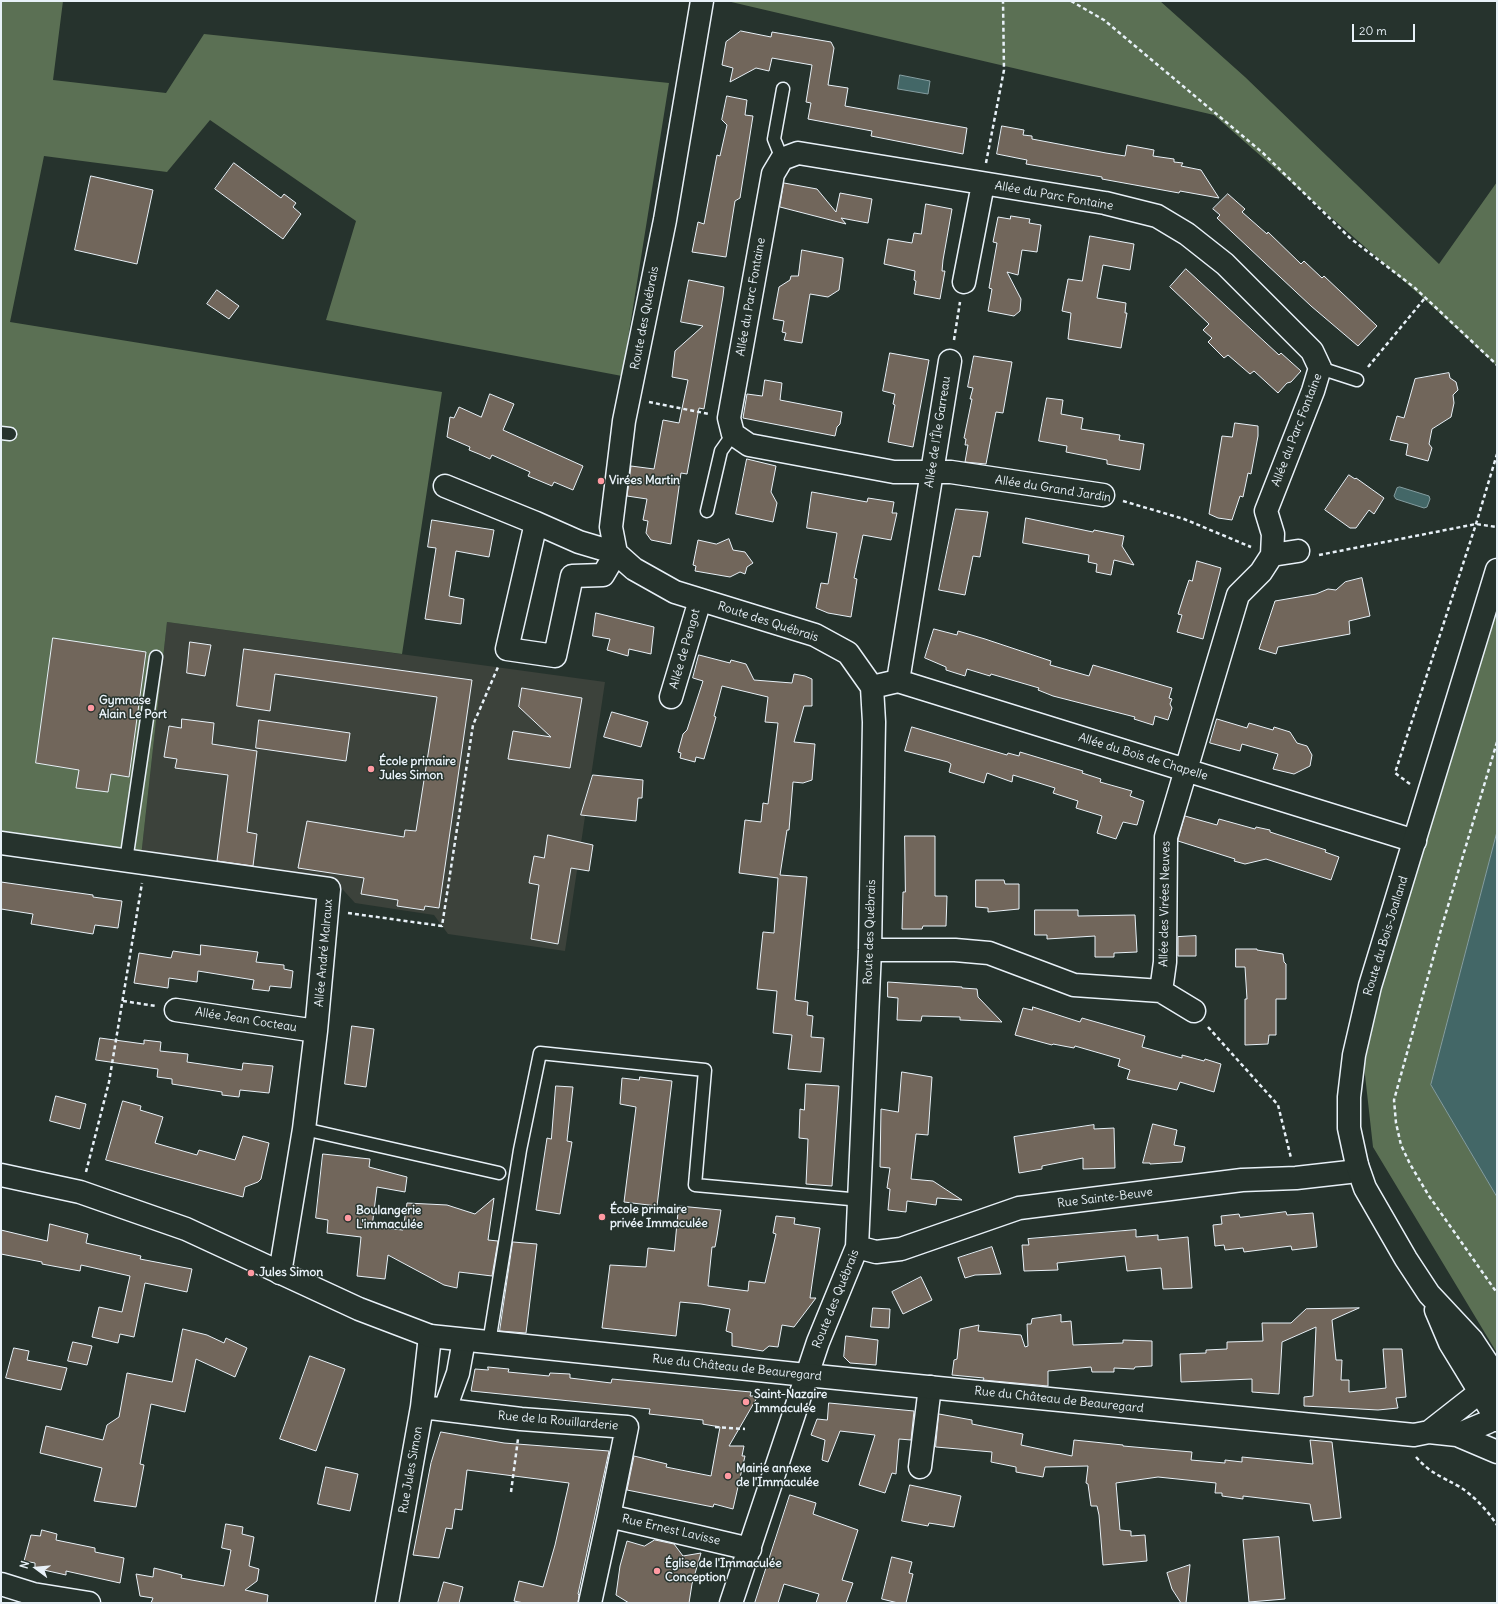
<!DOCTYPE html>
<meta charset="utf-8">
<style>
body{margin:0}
#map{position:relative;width:1498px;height:1604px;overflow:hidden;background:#26332d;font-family:Delius,sans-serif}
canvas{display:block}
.frame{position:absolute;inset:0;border:2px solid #e8f1f8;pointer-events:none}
.north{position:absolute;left:16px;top:1548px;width:40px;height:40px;-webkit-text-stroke:3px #26332d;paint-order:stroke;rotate:286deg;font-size:11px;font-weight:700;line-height:16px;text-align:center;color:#e8f1f8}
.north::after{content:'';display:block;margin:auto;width:14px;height:18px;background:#e8f1f8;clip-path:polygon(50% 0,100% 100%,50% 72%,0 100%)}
.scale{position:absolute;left:1352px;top:24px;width:63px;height:18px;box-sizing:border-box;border:2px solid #e8f1f8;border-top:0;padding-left:5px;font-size:12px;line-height:14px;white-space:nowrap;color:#e8f1f8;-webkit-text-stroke:3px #26332d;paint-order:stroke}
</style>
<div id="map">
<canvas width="1498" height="1604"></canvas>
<div class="frame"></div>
<div class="north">N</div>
<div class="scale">20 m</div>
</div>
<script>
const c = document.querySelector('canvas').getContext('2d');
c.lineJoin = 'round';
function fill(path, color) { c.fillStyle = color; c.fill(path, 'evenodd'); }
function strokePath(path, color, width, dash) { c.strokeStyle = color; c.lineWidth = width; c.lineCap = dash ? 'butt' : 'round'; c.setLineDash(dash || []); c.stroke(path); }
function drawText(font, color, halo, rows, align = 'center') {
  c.font = font + ' Delius,sans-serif'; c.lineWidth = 3; c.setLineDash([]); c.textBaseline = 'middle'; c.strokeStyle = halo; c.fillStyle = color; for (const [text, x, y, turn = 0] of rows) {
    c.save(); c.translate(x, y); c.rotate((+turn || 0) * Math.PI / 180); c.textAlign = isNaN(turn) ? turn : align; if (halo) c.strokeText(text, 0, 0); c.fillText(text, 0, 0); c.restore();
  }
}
fill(new Path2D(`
 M167,622L605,682L565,951L448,934L434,915L355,903L335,881L141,857Z`), '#3c423b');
fill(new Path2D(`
 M1,1H63L53,80L166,93L204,34L669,83L622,376L326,320L356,221L210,120L167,172L44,156L10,322L442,392L402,654L167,622L141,857L1,839Z
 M727,1H1160L1245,77L1439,264L1497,182V366L1421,296L1214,115Z
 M1497,605V832L1431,1085L1497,1197V1353L1373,1147L1364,1066L1390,949Z`), '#5b7054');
const water = new Path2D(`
 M900,75L930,81L928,94L898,89Z
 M1400,487L1429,496L1430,499L1427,507L1424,508L1396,499L1394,496L1397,488Z
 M1497,832V1197L1431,1085Z`);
fill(water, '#436767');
strokePath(water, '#859ea1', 1);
const building = new Path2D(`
 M741,31L771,37L772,32L831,42L834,48L828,85L848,88L845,106L967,128L963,154L871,136L872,131L808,119L811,103L806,102L812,65L772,58L769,71L756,68L730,82L733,68L722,65L726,42Z
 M727,96L747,100L745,115L753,116L740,198L735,201L726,257L692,252L698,222L704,224L717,155L720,156L727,125L722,120Z
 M1002,126L1024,130L1023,135L1032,136V139L1106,153L1125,156L1127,145L1154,150L1153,156L1174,159V162L1183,163L1181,166L1201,170L1219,198L1180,191L1179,193L1102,179V177L1026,164L1027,160L997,154Z
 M234,163L281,198L284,194L296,203L293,207L301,214L283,239L215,189Z
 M91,176L153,190L137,264L75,250Z
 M784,183L817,189L836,212L840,193L872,199L868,223L841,218L846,224L780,207Z
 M1228,194L1245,209L1242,212L1267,234L1268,232L1301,264L1304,261L1322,278L1324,276L1377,326L1358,346L1311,306L1217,218L1220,215L1213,209Z
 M926,204L952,209L943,260L942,271H945L940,299L914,294L916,281L914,280L915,271L884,264L888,239L912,243L914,233L921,234Z
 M1011,216L1030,219L1029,223L1041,225L1037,252L1022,250L1018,275L1007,272L1021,299L1020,311L1014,316L988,311L992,289L989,288L997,243L993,242L998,217L1010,219Z
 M1090,236L1134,244L1130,270L1103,265L1097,298L1126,303L1125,313H1127L1121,348L1068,339L1071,313L1062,311L1068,279L1082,281Z
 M802,250L843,258V261L839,290L828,297L810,294L802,343L784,340L786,333L782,332L784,321L773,319L779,287L790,280L791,276H798Z
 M1186,269L1279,355L1281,353L1301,371L1291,382L1287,383L1278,393L1254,371L1250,374L1228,355L1224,358L1208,342L1212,338L1203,330L1209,324L1170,287Z
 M689,280L724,287L723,296L704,409L699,408L687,474L681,473L671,544L651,540L646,533L648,521L643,520L647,499L627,496L631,466L654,469L663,420L679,423L688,380L672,377L675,351L703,326L681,322Z
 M217,290L239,306L229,319L207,304Z
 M890,353L929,360L913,447L888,442L895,405L893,404L895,394L883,391Z
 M974,356L1012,362L1003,413L996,412L986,464L965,462L968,445H965L966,439L964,438L972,399H970L973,388L968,387Z
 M1449,373L1450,378L1456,382L1458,390L1453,395L1454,403L1451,417L1432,429L1429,444L1432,448L1428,461L1406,455L1408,444L1390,440L1397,416L1404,418L1415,379Z
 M765,380L782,383L780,400L842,412L840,424L837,427L835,436L743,418L747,394L762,396Z
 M490,394L514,404L503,430L583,466L573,490L554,482L552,486L528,476L530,472L492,455L490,459L479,454L469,450L470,447L447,437L450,417L454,418L459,407L481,417Z
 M1047,398L1063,400L1061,414L1083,418L1081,429L1120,435L1119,440L1144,444L1140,470L1107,464V460L1066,452L1067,446L1039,441Z
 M1235,423L1258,426V436L1251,474L1248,473L1243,497L1240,496L1232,520L1218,518L1209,514L1222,436L1232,437Z
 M747,459L776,466L771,492L777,503L773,522L736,514Z
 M1349,475L1355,479L1356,478L1384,498L1374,514L1369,510L1356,528H1350L1325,510Z
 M812,492L867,502L868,498L894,502L892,513H897L891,540L863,535L854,578L857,579L851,617L828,613L816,608L821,583L828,584L837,533L807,528Z
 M956,509L988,512L980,557L973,556L965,595L939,590Z
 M1026,518L1093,532L1094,530L1124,536L1122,546L1134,565L1114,560L1111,575L1096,572L1097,564L1088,562L1089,555L1023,543Z
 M432,520L494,530L489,557L456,551L449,596L464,599L461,624L425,619L436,548L428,547Z
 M729,539L733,550L745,552L753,563L747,567L745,574L740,572L730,577L695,571L696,566L693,565L698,540L716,544Z
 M1197,561L1221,568L1203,639L1177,632L1182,615L1178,614L1185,592L1189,580L1192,581Z
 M1362,578L1370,616L1349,621L1350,634L1278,647L1276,654L1259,649L1275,601L1316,594L1328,589L1336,590L1345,582Z
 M596,613L654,627L651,654L629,649L628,656L607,650L610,639L593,636Z
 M934,629L957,635L958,631L985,639L1051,661L1050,665L1089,676L1093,665L1172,688L1169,698L1172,699L1170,704L1172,708L1168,720L1155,716L1153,725L1134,719L1135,717L1053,696L1038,690L1039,688L991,674L990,676L967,669L965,676L946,670V667L925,658Z
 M53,638L146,652L129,777L111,774L108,792L76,788L79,770L36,763Z
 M190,642L211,645L205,676L187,673Z
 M244,649L472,680L439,908L425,906L424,910L397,906L398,900L361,894L364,878L298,868L307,821L404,837L405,830L416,831L437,697L275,674L270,711L237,706Z
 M699,655L730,663L731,660L746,664L754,680L792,683L794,674L805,676L812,679V706H804L794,742L815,744L812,780L803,783L793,782L789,830H787L780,875L807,877L795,1000L808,1002L807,1015L813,1016L811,1037L824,1038L821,1072L788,1069L792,1035L773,1033L777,991L757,989L763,932L774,933L778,878L739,873L745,820L761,822L763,803L768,804L778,723L765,722L768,697L722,686L714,716L716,717L704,759L696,757L695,762L680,758L681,753L678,752L683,734L687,730L703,681L693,678Z
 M522,688L582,698L570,768L508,759L513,731L551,737L519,707Z
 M612,712L648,722L641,747L604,737Z
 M182,719L214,723L212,744L257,751L247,832L257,834L253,866L217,861L228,775L175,768L177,759L164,757L169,726L181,728Z
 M1217,719L1247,728L1249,723L1273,730L1274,727L1290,732L1297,743L1307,746L1312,755L1310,766L1294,774L1273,769L1278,754L1242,744L1240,751L1210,743Z
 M259,720L350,733L346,761L256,748Z
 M912,727L1007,755L1008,753L1019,756L1020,752L1083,771L1082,773L1101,779L1100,782L1132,791L1130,796L1144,801L1137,825L1123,822L1116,839L1097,833L1102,816L1076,808L1078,801L1053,793L1055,788L1013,775L1012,782L987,773L984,783L949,772L951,764L948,762L905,751Z
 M593,775L643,780L642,798H638L636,821L581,815Z
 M1185,816L1217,825L1219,819L1255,829L1256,827L1270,830V832L1326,850L1325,852L1339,857L1331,880L1266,859L1245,864L1234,861L1235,859L1178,841Z
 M548,835L593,845L589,871L571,868L558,944L531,939L539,885L529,883L534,856L544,858Z
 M905,836H935V896H947L946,926H923L922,929H902L903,892H905Z
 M976,880H1004L1005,884H1019V909L988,912V908L976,907Z
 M1,882L93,895V897L122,901L118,928L95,925L93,934L31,924L33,914L1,909Z
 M1035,910H1078V916L1135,915L1137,952L1114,953V957H1095V936L1047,939V935H1035Z
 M1196,936V956H1178V937Z
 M201,945L258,952L256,962L284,965V969L293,971L291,988L270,986L269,991L252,989L254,980L198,971L197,982L169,978L168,988L134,983L139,953L171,958L173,951L200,955Z
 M1236,949H1257V950L1283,954L1284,962L1286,964V999H1276V1035H1269L1268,1044L1245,1045V999H1247L1245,967H1236Z
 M888,982L962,987V988L977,989L978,997L1002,1022L960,1020V1017L922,1016L921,1021L897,1020L898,998L888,997Z
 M1033,1007L1080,1022L1082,1018L1145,1036L1142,1047L1182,1058V1055L1204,1061L1205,1059L1221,1064L1214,1092L1180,1082L1177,1090L1127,1079L1130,1070L1118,1066L1120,1059L1075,1046L1074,1048L1053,1044L1052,1045L1015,1035L1023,1008L1032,1010Z
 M352,1026L374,1029L366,1087L345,1084Z
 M100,1038L144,1044V1040L161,1042L160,1051L188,1054L187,1062L242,1070L243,1063L273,1066L269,1093L240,1090L239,1097L222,1095V1092L172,1084V1079L157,1077L158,1069L96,1060Z
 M902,1072L932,1077L928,1135L916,1134L911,1179L933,1181L962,1200L937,1198L936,1205L907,1201L906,1212L888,1210L890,1189L887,1188L890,1168L880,1167L881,1109L898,1112Z
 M640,1077L672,1081L657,1206L624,1202L636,1107L620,1104L622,1078L639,1080Z
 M806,1084L839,1086L832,1186L806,1184L808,1139L799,1138L800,1109L804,1110Z
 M556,1086L573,1087L567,1141L572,1142L560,1214L536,1210L547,1138L551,1139Z
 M56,1096L86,1104L80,1129L50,1121Z
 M123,1101L141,1106L140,1110L163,1117L155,1143L197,1155L199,1150L235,1160L243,1136L269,1143L261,1179L258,1182L245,1187L243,1197L106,1160Z
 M1153,1124L1177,1130L1174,1145L1185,1147L1182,1162L1150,1164V1163H1143Z
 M1094,1125V1129L1114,1128L1115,1168L1083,1169V1158L1042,1166V1169L1019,1173L1014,1137Z
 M323,1154L370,1159L369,1167L407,1177L405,1192L377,1187L372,1227L403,1230L407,1203L447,1205L475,1214L494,1198L488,1240L498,1241L492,1276L459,1272L457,1288L444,1285L388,1255L385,1279L357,1276L361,1237L327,1233L328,1220L316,1218Z
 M679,1206L721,1210L717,1236L715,1247H712L708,1286L748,1291L749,1281L765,1283L776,1234L773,1233L776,1216L795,1218L794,1224L820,1228L810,1298H816L794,1327L782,1325L778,1347L769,1346L763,1351L732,1346V1333L726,1331L730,1309L701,1304L680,1302L676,1336L602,1328L610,1265L646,1267L648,1248L674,1251Z
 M1286,1212L1287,1215L1313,1213L1317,1247L1292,1250L1291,1246L1244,1252L1243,1248L1225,1250L1224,1245L1215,1246L1213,1225L1222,1224L1221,1216L1239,1214L1240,1217Z
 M50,1224L88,1234L86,1243L141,1256L140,1259L192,1269L187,1292L145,1283L134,1337L120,1334L118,1343L92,1337L99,1307L122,1312L130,1276L81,1265L80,1271L42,1264V1262L1,1254V1230L47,1241Z
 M1136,1230V1237L1158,1235V1240L1188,1237L1192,1288L1163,1289L1161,1268L1127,1271L1125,1256L1057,1263L1058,1270L1024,1271L1022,1245H1029L1028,1239Z
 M513,1242L537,1244L526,1333L500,1331Z
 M992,1247L1001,1274L975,1275L965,1278L958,1258Z
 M921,1277L932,1300L903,1314L892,1292Z
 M873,1308L890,1309L889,1328L871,1327Z
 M1359,1308L1332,1320L1336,1360H1342L1341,1380H1349V1392L1386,1388L1383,1349H1402L1406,1397L1396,1398L1398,1408L1378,1410L1304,1406V1397L1313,1396L1316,1327L1282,1342L1279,1394L1252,1392V1379L1181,1382L1180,1354L1206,1353V1350L1227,1349V1342L1263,1341L1262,1323H1291L1306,1309Z
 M1061,1315V1322L1071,1321L1073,1345L1123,1343V1340L1152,1341V1366L1135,1367L1134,1369L1114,1368V1372H1092L1091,1367L1048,1371V1386L983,1380L984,1378L952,1375L954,1360L957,1359L960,1329L979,1325L978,1331L1021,1335L1025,1347L1028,1346L1027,1324H1031L1032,1319Z
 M183,1329L207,1335L224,1343L226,1338L247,1348L235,1377L196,1359L185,1412L151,1404L140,1464L144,1465L136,1507L94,1501L102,1468L40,1453L46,1426L103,1440L107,1425L119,1417L127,1373L172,1382Z
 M846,1336L878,1340L876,1365L850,1363L844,1357Z
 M73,1342L92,1346L87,1365L68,1361Z
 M14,1348L29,1351L27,1360L67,1368L61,1390L6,1378Z
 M310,1356L345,1369L316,1451L280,1439Z
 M488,1367L509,1369L508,1372L549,1376L550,1373L570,1374V1378L611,1383L612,1379L751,1392L750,1396H758L729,1446H744L742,1456H745L733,1509L714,1504L713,1507L627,1490L634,1456L667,1464L666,1467L711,1476L720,1427L703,1424V1420L649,1414L650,1409L471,1391L475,1369L488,1370Z
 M829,1403L914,1411L911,1440L899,1439L896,1474L892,1473L885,1493L859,1485L875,1435L840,1431L828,1462L822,1460L825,1440L811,1435L817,1419L827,1420Z
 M939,1414L972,1420V1424L1023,1434L1021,1445L1072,1456L1074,1440L1123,1445V1446L1192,1452L1191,1460L1225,1463V1460L1242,1462V1457L1313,1464L1310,1440L1332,1442L1341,1518L1313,1521L1310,1504L1243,1496V1499L1222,1496V1493H1215L1216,1483L1158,1477L1116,1483L1120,1530L1131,1531V1536L1145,1535L1147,1561L1103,1565L1099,1515L1097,1506H1091L1088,1484L1086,1483L1088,1466L1045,1467L1043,1477L1016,1472V1467L991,1462L992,1452L936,1447Z
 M441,1432L504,1443L609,1451L578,1594L579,1595L578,1603H524L514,1601L519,1581L543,1587L555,1545L569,1483L467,1470L462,1510L455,1509L452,1529L446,1528L439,1558L413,1555L431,1463Z
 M326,1467L358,1474L350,1511L318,1504Z
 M910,1485L961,1496L954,1527L929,1523L928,1526L902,1521Z
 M790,1495L816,1503L813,1514L858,1530L842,1580L853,1583L846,1603H816L819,1594L784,1584L778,1603H755Z
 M226,1524L243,1527L242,1534L254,1537L249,1566L259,1569L257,1581L245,1590L268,1595L267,1603H151L153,1598L140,1596L136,1574L153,1577L154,1568L182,1575L181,1578L224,1586L231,1550L222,1548Z
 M42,1530L57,1534L56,1540L95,1548V1552L124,1558L120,1583L66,1571V1575L35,1568V1563L24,1561L31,1535L40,1536Z
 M1279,1537L1285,1599L1249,1602L1243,1540Z
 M655,1540L674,1544L683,1556L701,1553L692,1584L689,1603H629L616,1595L620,1566L627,1541L644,1546Z
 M892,1557L912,1562L909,1573L913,1574L906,1603H898L882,1599Z
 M1190,1565L1186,1603H1181L1172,1589L1167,1573Z
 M444,1582L463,1587L459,1603H438Z`);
fill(building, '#71665b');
strokePath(building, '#e8f1f8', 1);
const lane = new Path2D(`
 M782,159L774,139L783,89
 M1320,368L1357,380
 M1,433L10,434
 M707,511L721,451L733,434
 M126,861L156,657
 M304,1129L499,1173
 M489,1343L520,1150L540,1053L705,1070L695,1185L861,1200`);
const street = new Path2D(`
 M702,1L665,220L624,421L611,527L616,553L634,569L675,592L815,635L848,653L872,687L874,722L870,950L857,1247L818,1342L731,1603
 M964,282L983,184
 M445,486L536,523
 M536,523L579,542L616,553L603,575L572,576L555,656L507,649Z
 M1272,555L1298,551
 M898,681L950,361
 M872,687L898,681L1415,841
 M671,697L700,600
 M1,843L329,889L316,1031L304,1129L280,1273
 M870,950H955L989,953L1074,985L1161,991L1165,962L1166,837L1238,595L1261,572L1272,555L1273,534L1266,511L1313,391L1320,368L1312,351L1225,264L1187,234L1157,216L1105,203L798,153L782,159L773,174L729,418L733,434L749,445L894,472H951L1103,495
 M1161,991L1194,1011
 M176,1010L316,1031
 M857,1247L876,1252L901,1249L1019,1208L1242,1180L1296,1178L1349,1172L1357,1165
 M422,1407L521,1419L627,1427L609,1516
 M445,1409L458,1373L464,1340
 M920,1467L930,1387
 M1,1584L33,1594L89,1603
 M387,1603L422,1407L430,1336
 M590,1603L609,1516L750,1549`);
const secondary = new Path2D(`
 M1497,570L1370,986L1354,1055L1349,1097V1128L1357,1165L1365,1188L1406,1259L1429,1294L1472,1340L1497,1378
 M1,1175L80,1192L186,1229L359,1309L430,1336L806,1375L1414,1435L1429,1432L1457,1435L1488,1422L1497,1416
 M1436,1310L1450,1343L1497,1420
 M1429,1432L1480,1392L1494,1395
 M1457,1435L1497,1452`);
strokePath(lane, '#e8f1f8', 15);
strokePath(street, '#e8f1f8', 25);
strokePath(secondary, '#e8f1f8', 25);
strokePath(new Path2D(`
 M1071,1L1104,20L1263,153L1350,238L1415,288L1497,365
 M986,163L1004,70L1003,1
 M954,340L960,302
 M1368,367L1425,298
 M649,402L709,414
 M1123,501L1184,519L1251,547
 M1319,555L1476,524L1497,527
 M1497,742L1442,926L1394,1100L1396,1123L1401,1145L1410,1164L1429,1196L1497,1293
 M1410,784L1395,773L1476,524L1497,454
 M348,913L442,926L473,725L498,667
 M123,1001L156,1006
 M1208,1027L1278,1105L1291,1158
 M86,1172L109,1082L142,883
 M715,1427L745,1429
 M1416,1457C1431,1474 1441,1476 1460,1487C1474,1496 1488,1511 1497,1525
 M511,1492L518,1439`), '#e8f1f8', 2.5, [4, 3]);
strokePath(lane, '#26332d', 12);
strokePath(street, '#26332d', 22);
strokePath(secondary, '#26332d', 22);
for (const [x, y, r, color] of [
 [601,481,4,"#ff9aa2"],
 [91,708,4,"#ff9aa2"],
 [371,769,4,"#ff9aa2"],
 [602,1217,4,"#ff9aa2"],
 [348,1218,4,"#ff9aa2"],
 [251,1273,4,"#ff9aa2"],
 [746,1402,4,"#ff9aa2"],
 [728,1476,4,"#ff9aa2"],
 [657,1571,4,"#ff9aa2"]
]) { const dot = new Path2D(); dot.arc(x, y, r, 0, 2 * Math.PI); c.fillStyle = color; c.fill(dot); strokePath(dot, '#26332d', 1.5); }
drawText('12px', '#e8f1f8', '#26332d', [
 ["Allée du Parc Fontaine",1054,196,10],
 ["Allée du Parc Fontaine",751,297,-80],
 ["Route des Québrais",645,318,-79],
 ["Allée du Parc Fontaine",1297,430,-69],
 ["Allée de l'Île Garreau",938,432,-81],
 ["Allée du Grand Jardin",1053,489,9],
 ["Route des Québrais",768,622,18],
 ["Allée de Pengot",685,649,-74],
 ["Allée du Bois de Chapelle",1143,757,17],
 ["Allée des Virées Neuves",1165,904,-89],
 ["Route des Québrais",870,932,-88],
 ["Route du Bois-Joalland",1386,936,-73],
 ["Allée André Malraux",324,953,-85],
 ["Allée Jean Cocteau",246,1020,9],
 ["Rue Sainte-Beuve",1105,1198,-7],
 ["Route des Québrais",836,1299,-68],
 ["Rue du Château de Beauregard",737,1368,6],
 ["Rue du Château de Beauregard",1059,1400,6],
 ["Rue de la Rouillarderie",558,1421,5],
 ["Rue Jules Simon",411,1470,-80],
 ["Rue Ernest Lavisse",671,1530,13]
]);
drawText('bold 12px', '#e8f1f8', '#26332d', [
 ["Virées Martin",609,481],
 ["Gymnase",99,701],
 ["Alain Le Port",99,715],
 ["École primaire",379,762],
 ["Jules Simon",379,776],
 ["École primaire",610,1210],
 ["privée Immaculée",610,1224],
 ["Boulangerie",356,1211],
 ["L'immaculée",356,1225],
 ["Jules Simon",259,1273],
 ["Saint-Nazaire",754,1395],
 ["Immaculée",754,1409],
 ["Mairie annexe",736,1469],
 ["de l'Immaculée",736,1483],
 ["Église de l'Immaculée",665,1564],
 ["Conception",665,1578]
], 'left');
</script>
